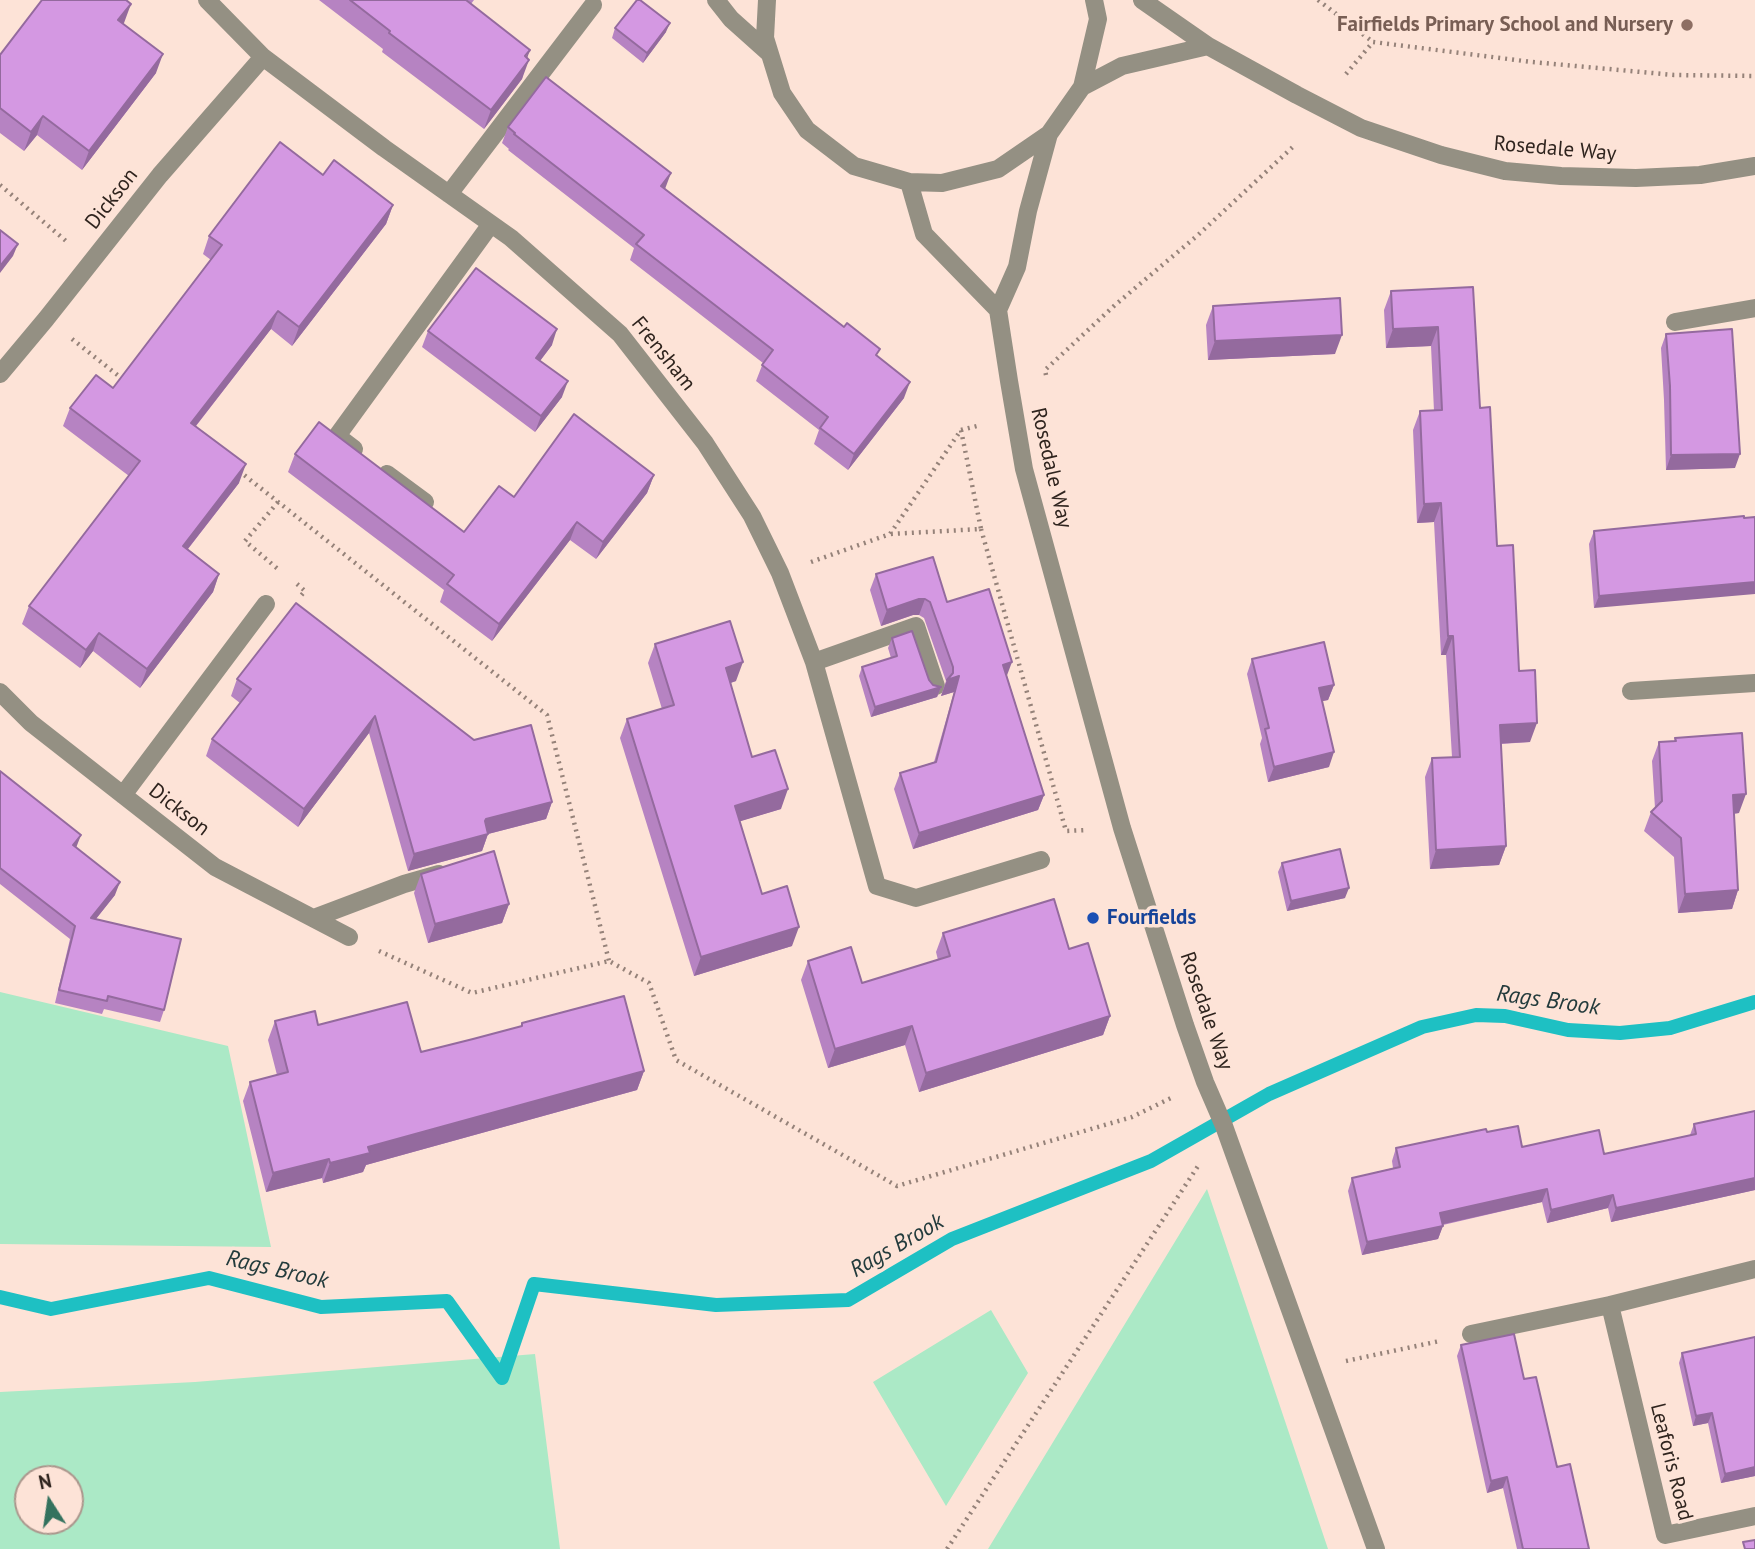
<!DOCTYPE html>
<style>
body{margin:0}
#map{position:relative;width:1755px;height:1549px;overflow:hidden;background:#fde3d7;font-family:"PT Sans",sans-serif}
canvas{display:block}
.north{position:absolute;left:14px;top:1465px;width:70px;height:70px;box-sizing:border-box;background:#fde3d7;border:2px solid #ab978d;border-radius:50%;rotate:348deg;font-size:19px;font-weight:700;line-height:28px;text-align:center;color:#2f241e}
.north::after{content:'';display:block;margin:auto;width:24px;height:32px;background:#34725e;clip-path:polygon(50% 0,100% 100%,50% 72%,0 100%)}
</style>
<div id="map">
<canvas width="1755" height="1549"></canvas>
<div class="north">N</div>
</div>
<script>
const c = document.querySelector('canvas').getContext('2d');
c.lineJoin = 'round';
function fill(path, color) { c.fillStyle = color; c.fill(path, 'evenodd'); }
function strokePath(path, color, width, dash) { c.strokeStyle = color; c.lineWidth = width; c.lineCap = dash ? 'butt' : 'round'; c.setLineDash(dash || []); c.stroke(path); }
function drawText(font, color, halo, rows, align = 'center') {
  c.font = font + ' "PT Sans",sans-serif'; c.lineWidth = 7; c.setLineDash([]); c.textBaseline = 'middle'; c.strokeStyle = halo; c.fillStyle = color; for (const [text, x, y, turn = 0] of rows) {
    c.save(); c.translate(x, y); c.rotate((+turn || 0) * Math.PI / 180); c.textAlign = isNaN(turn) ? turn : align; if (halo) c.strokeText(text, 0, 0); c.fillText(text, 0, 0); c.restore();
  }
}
fill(new Path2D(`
 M0,992L228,1046L271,1247L0,1244Z
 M1207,1189L1328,1549H988Z
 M991,1310L1028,1373L946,1506L873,1382Z
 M535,1354L560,1549H0V1392L195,1382ZM28,1479H70V1521H28Z`), '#abe9c6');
strokePath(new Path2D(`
 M0,1297L51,1309L209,1278L321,1307L447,1301L502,1378L534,1284L716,1305L848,1300L952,1239L1151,1161L1269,1094L1422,1027L1476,1015L1505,1016L1568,1030L1620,1033L1670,1028L1755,1002`), '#1ec0c3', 14);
strokePath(new Path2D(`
 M1318,0L1373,42
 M1346,74L1373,42L1532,62L1674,75L1755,76
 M0,185L66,241
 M72,339L125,381
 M1046,375L1045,370L1115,305L1198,235L1296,144
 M961,430L981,425
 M239,471L547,715L609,961
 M278,502L245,541L279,570
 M981,529L1066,831L1087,830
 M811,562L890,534L961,430L981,529L890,534
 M297,584L305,591L299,598
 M379,951L472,993L609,961L649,983L676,1060L897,1186L1132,1117L1173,1097
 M1346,1361L1440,1341
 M947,1549L1200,1163`), '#958279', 4.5, [2, 5]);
strokePath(new Path2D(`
 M207,0L263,57L384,148L511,238L620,334L705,443L752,516L780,573L814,662L877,886L916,898L1041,860
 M716,0L731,19L769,53
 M767,0L765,38L782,93L807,130L854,166L909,182L942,183L998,169L1049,134L1082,87L1098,19L1094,0
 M1142,0L1208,46L1297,95L1361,128L1441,155L1505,171L1561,176L1636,178L1700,175L1755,166
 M1082,87L1122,66L1208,46
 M1049,134L1028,211L1017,267L998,310L1009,381L1024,469L1122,828L1185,1025L1205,1082L1224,1126L1376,1549
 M909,182L924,234L998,310
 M449,194L593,5
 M1675,322L1755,308
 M0,374L46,319L160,175L263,57
 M354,449L337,436L491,224
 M387,474L425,502
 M814,662L916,626L936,686
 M1631,691L1755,683
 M0,692L31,723L215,867L349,937
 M123,795L266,604
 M314,918L404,884L439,874
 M1755,1269L1610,1305L1665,1535L1755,1516
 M1471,1334L1610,1305`), '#949083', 18);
fill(new Path2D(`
 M319,0H474L471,4L527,58L522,79L484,129L382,52L383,49Z
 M123,24L156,73L82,170L37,135L24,151L0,133V55Z
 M615,28L666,32L643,63L612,38Z
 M508,127L665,189L878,357L904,398L848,470L814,444L819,430L756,381L763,363L630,260L634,248L508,150L509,149L502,143Z
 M323,175L393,205L386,224L292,346L271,329L196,426L239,483L188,549L219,574L213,592L140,688L93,651L80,668L22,624L29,606L129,476L63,426L70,408L113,388L211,260L203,254L209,236Z
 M1473,287L1480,408L1497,546L1519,671L1530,742L1501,744L1506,846L1499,865L1430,869L1425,777L1432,758L1452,757L1446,655H1441L1434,522L1417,523L1413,430L1420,411H1434L1431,346L1386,348L1384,310L1391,291Z
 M1213,306L1335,354L1208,360L1206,325Z
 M428,331L552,345L540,361L562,397L535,432L422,347Z
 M1666,334L1735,468L1666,470L1664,400L1661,348Z
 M295,454L464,532L514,497L654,475L647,493L596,559L570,540L492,641L440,602L444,590L288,472Z
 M1744,518L1594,608L1589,544L1594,531Z
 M876,574L947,602L1007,676L1044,795L1038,810L913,849L894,789L900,773L934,762L954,692L941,696L946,681L924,618L919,615H913L881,626L870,590Z
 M296,603L552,802L546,819L488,834L482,851L408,871L369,733L298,827L206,756L212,739L240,703L231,696L237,679Z
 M892,638L933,685L941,687L937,697L871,717L859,676L862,667L891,658L888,648Z
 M655,644L736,681L730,683L752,757L781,809L740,821L762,894L792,946L694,976L620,738L627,719L662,709L648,663Z
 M1252,659L1334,685L1328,700L1322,701L1329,767L1268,782L1260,744L1262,738L1247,674Z
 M1675,738L1739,813L1734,814L1738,890L1732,909L1678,913L1674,857L1644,831L1651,812L1655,808L1652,761L1659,742L1674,741Z
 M0,771L76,848L115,895L96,919L164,1010L160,1022L104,1009L102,1014L55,1003L70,939L0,884Z
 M1282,863L1345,898L1287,911L1278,872Z
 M421,874L509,904L502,923L428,943L414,893Z
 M943,933L1069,949L1110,1016L1103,1035L919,1092L905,1045L828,1068L801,980L808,961L862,983L938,960L936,952Z
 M275,1021L318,1025L421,1052L473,1039L521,1026L522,1023L644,1071L637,1090L366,1165L363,1172L323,1183L322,1178L266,1192L243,1101L250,1082L277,1075L268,1040Z
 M1755,1111V1190L1611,1222L1608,1208L1547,1223L1542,1202L1443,1225L1438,1239L1362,1255L1348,1191L1352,1178L1393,1168L1392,1161L1396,1148L1487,1132L1522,1147L1604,1154L1690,1135L1694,1124Z
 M1755,1337V1476L1721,1483L1708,1423L1693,1426L1679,1363L1682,1353Z
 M1461,1345L1524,1379L1589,1549H1517L1503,1488L1487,1493L1457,1356Z`), '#b683c2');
fill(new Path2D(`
 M131,4L124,23L111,39L118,20Z
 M670,23L666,32L643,63L647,53Z
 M530,50L524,67L529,60L522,79L484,129L491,110Z
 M163,54L156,73L82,170L89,151Z
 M43,116L37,135L24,151L31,132Z
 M671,173L665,189L655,202L661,186Z
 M393,205L386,224L292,346L299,327Z
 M18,244L13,256L0,273V266Z
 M278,311L271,329L184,441L191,423Z
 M1438,327L1431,346L1386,348L1393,329Z
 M557,329L552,345L530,374L536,358Z
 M1342,335L1335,354L1208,360L1215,341Z
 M568,381L562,397L535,432L541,416Z
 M910,382L904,398L848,470L854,454Z
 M1740,454L1735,468L1666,470L1671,455Z
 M246,464L239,483L176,564L183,546Z
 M654,475L647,493L596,559L603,542Z
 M1441,503L1434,522L1417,523L1424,504Z
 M577,522L570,540L492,641L499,624Z
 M219,574L213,592L140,688L147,669Z
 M1755,582V594L1594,608L1599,596Z
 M919,599H925L919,615H913L881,626L887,610Z
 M99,633L93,651L80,668L86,650Z
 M1448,636H1453L1446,655H1441Z
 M743,662L736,681L719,687L726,668Z
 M1012,662L1006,678L1003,665Z
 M959,676L954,692L941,696L947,680Z
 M1334,685L1328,700L1313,703L1319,688Z
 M941,687L937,697L871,717L875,707Z
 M375,716L369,733L298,827L304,809Z
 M1537,723L1530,742L1493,744L1500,725Z
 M1334,752L1329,767L1268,782L1274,767Z
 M788,789L781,809L728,825L735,806Z
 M1746,794L1739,813L1727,814L1733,795Z
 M1044,795L1038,810L913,849L919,833Z
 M552,802L546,819L488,834L482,851L408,871L414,854L486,819Z
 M81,835L76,848L73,845Z
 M1506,846L1499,865L1430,869L1436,850Z
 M120,882L115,895L87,930L91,918Z
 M1349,888L1345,898L1287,911L1291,901Z
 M1738,890L1732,909L1678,913L1685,894Z
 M509,904L502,923L428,943L435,924Z
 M799,927L792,946L694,976L701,957Z
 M1110,1016L1103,1035L919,1092L926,1073Z
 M912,1026L905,1045L828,1068L835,1049Z
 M644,1071L637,1090L366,1165L363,1172L323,1183L330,1163L368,1147Z
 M329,1159L322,1178L266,1192L273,1173Z
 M1755,1178V1190L1611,1222L1616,1208Z
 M1547,1189L1542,1202L1435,1226L1440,1213Z
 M1613,1195L1608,1208L1547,1223L1551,1210Z
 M1443,1226L1438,1239L1362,1255L1367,1242Z
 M1712,1413L1708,1423L1693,1426L1696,1416Z
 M1755,1467V1476L1721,1483L1725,1474Z
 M1507,1477L1503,1488L1487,1493L1491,1481Z`), '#946a9e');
const building = new Path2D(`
 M42,0H126L131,4L118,20L163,54L89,151L43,116L31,132L0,108V55Z
 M350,0H466L530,50L525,56L529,60L491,110L389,33L390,31Z
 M637,0H640L670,23L647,53L615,28Z
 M546,77L671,173L661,186L844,327L847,323L880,349L876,355L910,382L854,454L820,428L828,417L762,365L773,350L636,244L644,235L514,134L515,133L508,127Z
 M280,142L323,175L334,160L393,205L299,327L278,311L191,423L246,464L183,546L219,574L147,669L99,633L86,650L29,606L140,461L70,408L96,375L113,388L222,245L209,236Z
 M0,230L18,244L0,266Z
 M476,268L557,329L536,358L568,381L541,416L428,331Z
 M1473,287L1480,408L1490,407L1497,546L1513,545L1519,671L1535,670L1537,723L1500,725L1506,846L1436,850L1432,758L1460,757L1453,636H1448L1441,503L1424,504L1420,411L1442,410L1438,327L1393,329L1391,291Z
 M1340,298L1342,335L1215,341L1213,306Z
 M1732,329L1740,454L1671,455L1670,386L1666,334Z
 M574,414L654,475L603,542L577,522L499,624L447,584L454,575L295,454L319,422L464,532L499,486L514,497Z
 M1744,516V518L1755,517V582L1599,596L1594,531Z
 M933,557L947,602L989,589L1012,662L1003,665L1044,795L919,833L900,773L936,762L959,676L947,680L953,673V667L930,602L925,599H919L887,610L876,574Z
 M296,603L474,740L531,725L552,802L486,819L485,821L488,834L414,854L375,716L304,809L212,739L251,689L237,679Z
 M730,621L743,662L726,668L752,757L775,750L788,789L735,806L762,894L787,886L799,927L701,957L627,719L674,705L655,644Z
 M912,631L929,680L933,685L941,687L875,707L862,667L897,656L892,638Z
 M1324,642L1334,685L1319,688L1334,752L1274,767L1265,729L1269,728L1252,659Z
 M1742,733L1746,794L1733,795L1738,890L1685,894L1681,838L1651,812L1662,801L1659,742L1676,741L1675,738Z
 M0,771L81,835L73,845L120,882L91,918L181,939L164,1010L108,996L107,1001L59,990L75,926L0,868Z
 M1340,849L1349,888L1291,901L1282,863Z
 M494,851L509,904L435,924L421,874Z
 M1054,899L1069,949L1088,943L1110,1016L926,1073L912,1026L835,1049L808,961L851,947L862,983L950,956L943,933Z
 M624,996L644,1071L368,1147L370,1153L330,1163L329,1159L273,1173L250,1082L288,1072L275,1021L315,1011L318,1025L407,1002L421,1052L473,1039L522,1026V1023Z
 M1755,1111V1178L1616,1208L1613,1195L1551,1210L1547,1189L1440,1213L1443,1226L1367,1242L1352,1178L1400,1167L1396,1148L1486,1129L1487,1132L1518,1126L1522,1147L1599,1130L1604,1154L1696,1134L1694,1124Z
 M1514,1334L1524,1379L1536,1377L1557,1467L1570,1464L1589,1549H1523L1507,1477L1491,1481L1461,1345Z
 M1755,1337V1467L1725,1474L1712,1413L1696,1416L1682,1353Z
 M1755,1540V1549H1745L1743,1542Z`);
fill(building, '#d498e2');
strokePath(building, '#946a9e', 2);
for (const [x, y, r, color] of [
 [1687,25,7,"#8d6e63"],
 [1093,918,7,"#1a4fb4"]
]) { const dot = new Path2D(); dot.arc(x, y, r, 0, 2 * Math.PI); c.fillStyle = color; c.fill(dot); strokePath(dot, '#fde3d7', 2.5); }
drawText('bold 21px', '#785e54', '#fde3d7', [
 ["Fairfields Primary School and Nursery",1673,25]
], 'right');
drawText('21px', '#2f241e', '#fde3d7', [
 ["Rosedale Way",1555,149,5],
 ["Dickson",112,199,-52],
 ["Frensham",663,354,51],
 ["Rosedale Way",1051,468,77],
 ["Dickson",179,810,38],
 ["Rosedale Way",1206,1011,71],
 ["Leaforis Road",1671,1462,76]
]);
drawText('bold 21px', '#164399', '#fde3d7', [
 ["Fourfields",1107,918]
], 'left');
drawText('italic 23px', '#233b3c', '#fde3d7', [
 ["Rags Brook",1548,1001,8],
 ["Rags Brook",897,1246,-30],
 ["Rags Brook",277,1270,13]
]);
</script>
